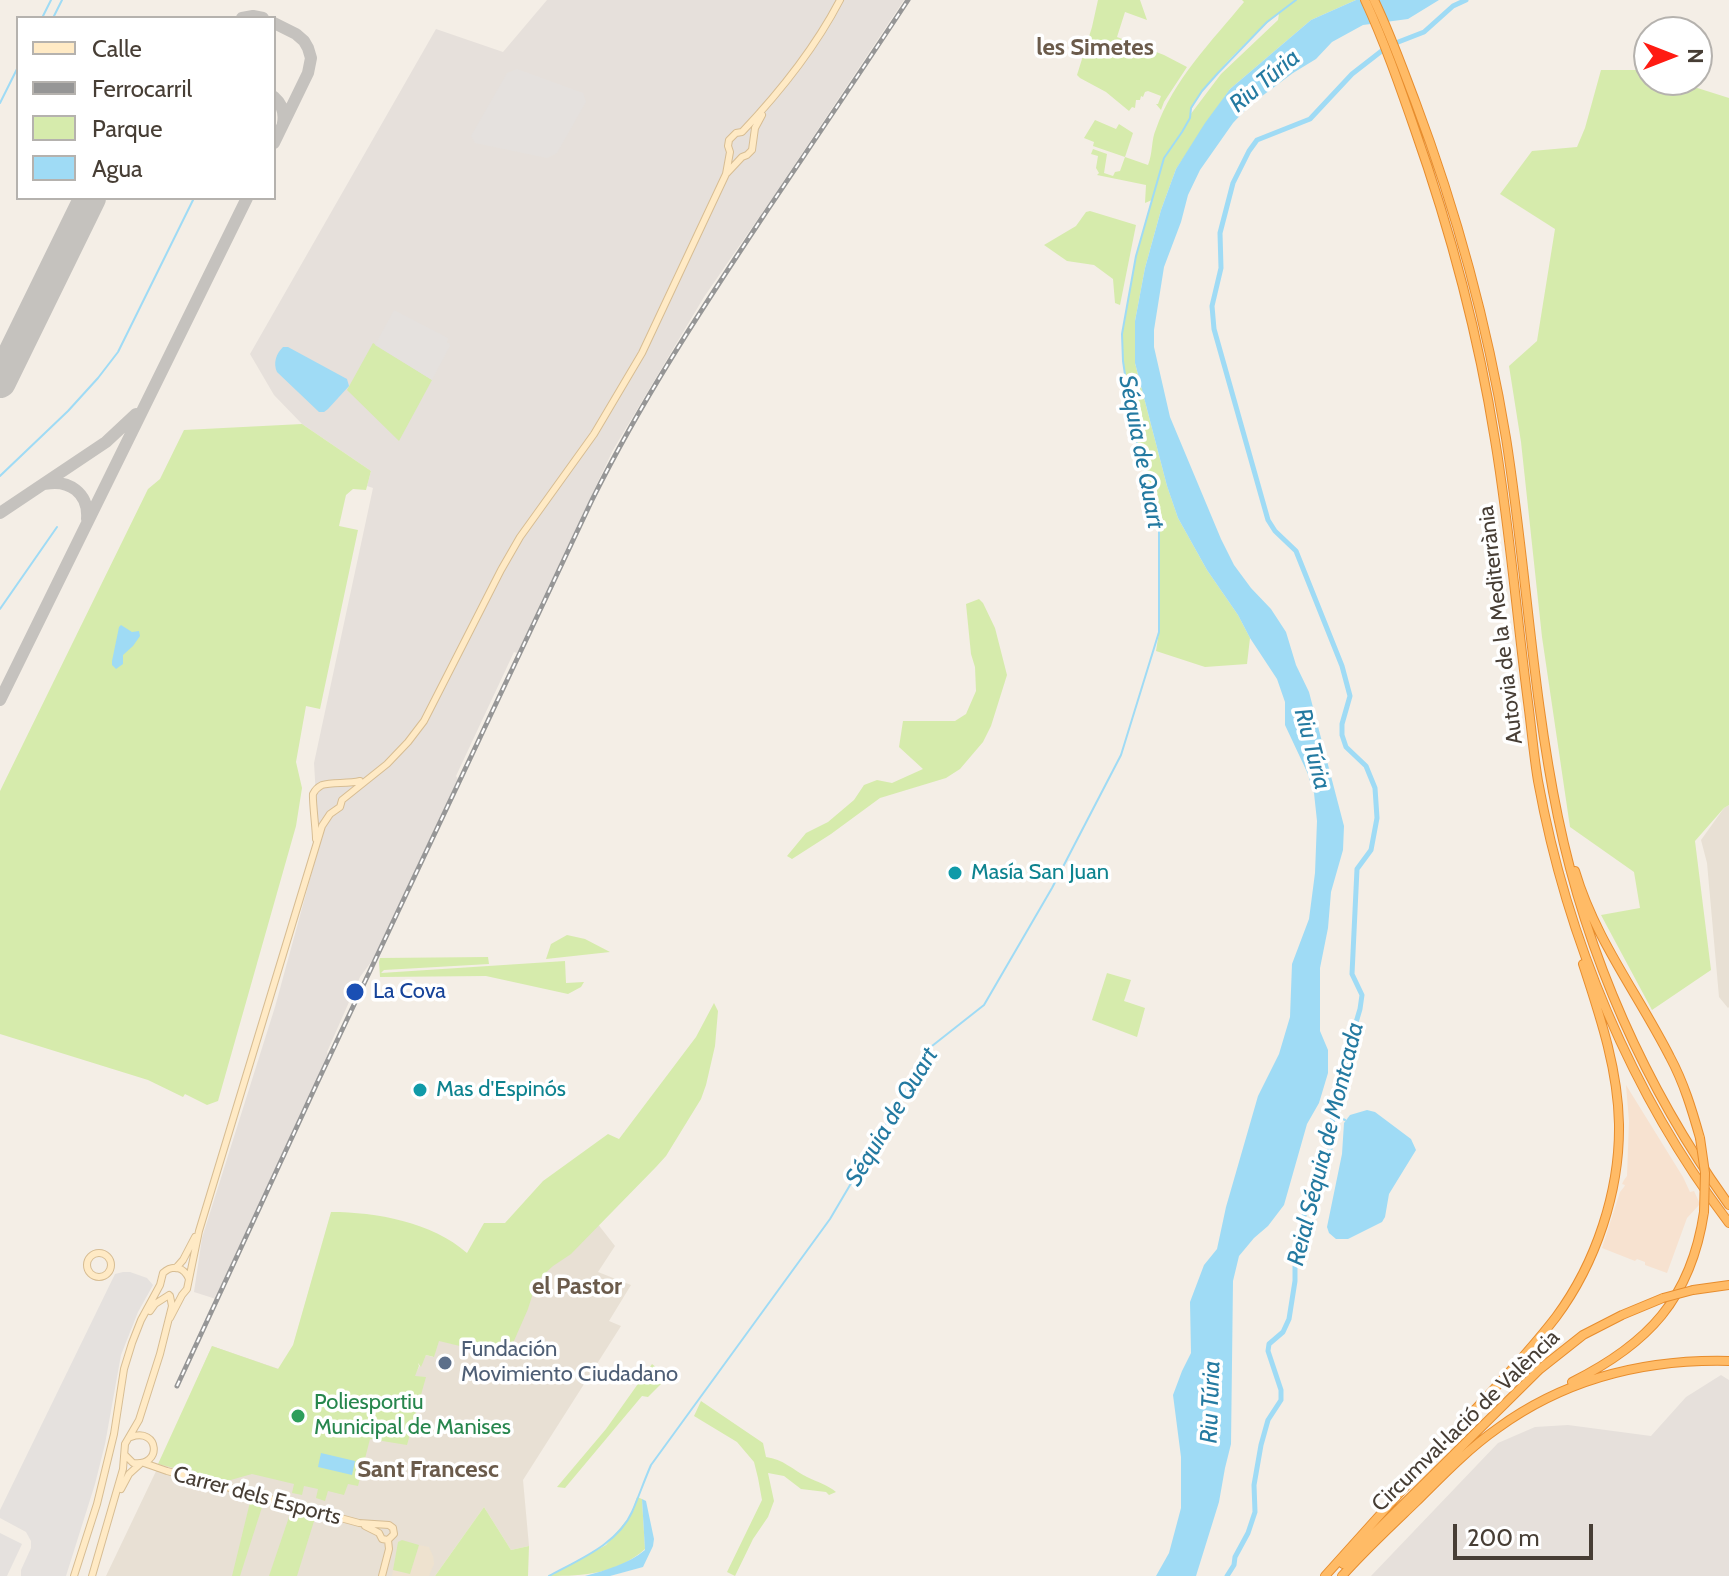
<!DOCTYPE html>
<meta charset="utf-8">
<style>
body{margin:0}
#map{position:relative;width:1729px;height:1576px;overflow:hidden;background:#f4eee6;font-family:Cabin,sans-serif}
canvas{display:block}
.legend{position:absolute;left:16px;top:16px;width:260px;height:184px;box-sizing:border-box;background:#fff;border:2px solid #b5b2ae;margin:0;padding:10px 14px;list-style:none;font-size:24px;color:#473e35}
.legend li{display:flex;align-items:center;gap:16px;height:40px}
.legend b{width:40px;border:2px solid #b5b2ae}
.north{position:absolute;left:1633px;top:16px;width:80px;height:80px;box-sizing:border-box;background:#fff;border:2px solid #b5b2ae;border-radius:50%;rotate:90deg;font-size:22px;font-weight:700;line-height:32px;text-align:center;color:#473e35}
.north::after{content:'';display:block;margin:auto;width:28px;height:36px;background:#ff1b12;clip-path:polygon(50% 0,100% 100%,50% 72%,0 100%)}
.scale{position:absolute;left:1453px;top:1524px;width:140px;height:36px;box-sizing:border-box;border:4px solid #473e35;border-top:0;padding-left:10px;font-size:24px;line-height:28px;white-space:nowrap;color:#473e35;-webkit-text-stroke:6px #fff;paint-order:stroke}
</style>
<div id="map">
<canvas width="1729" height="1576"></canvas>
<ul class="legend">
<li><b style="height:10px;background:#ffeac5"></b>Calle</li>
<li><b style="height:10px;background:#969696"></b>Ferrocarril</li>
<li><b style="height:22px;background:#d6ebac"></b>Parque</li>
<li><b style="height:22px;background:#9fdbf5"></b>Agua</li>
</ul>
<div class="north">N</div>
<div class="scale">200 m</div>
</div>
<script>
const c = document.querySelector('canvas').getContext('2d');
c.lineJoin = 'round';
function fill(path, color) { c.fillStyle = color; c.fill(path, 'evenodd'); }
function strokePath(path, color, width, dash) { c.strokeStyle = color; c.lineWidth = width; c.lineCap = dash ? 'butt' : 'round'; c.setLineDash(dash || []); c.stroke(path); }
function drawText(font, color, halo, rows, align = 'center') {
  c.font = font + ' Cabin,sans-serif'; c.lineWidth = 7; c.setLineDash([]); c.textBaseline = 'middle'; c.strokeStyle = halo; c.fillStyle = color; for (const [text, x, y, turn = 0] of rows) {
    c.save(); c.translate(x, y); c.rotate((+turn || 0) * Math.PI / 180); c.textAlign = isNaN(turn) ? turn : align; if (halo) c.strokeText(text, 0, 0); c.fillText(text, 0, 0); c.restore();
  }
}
fill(new Path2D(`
 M1729,805V1007L1728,1008L1719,997L1707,863L1701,840L1724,808Z
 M597,1223L615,1246L598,1272L631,1285L609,1321L621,1326L523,1480L529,1546L511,1550L484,1507L435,1576H106L158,1467L212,1346L279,1369L414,1376L426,1355L433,1357L438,1340Z`), '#e8e0d4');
fill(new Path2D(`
 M1626,1085L1683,1177L1690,1192L1694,1191L1700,1204L1687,1218L1667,1273L1645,1265V1262L1637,1259L1635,1261L1602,1248L1620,1192L1624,1187L1625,1185L1622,1184L1624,1180L1627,1176L1629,1121Z`), '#f7e2d0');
fill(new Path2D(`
 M547,0H904L773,197L704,297L613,450L517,653L514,652L456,776L458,779L374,958L360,977L327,1052L328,1055L216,1299L194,1292L202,1238L275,1007L319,846L314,763L373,488L367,486L371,471L302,424L274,395L250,354L436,29L503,52Z
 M1721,1375L1729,1380V1576H1371L1498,1443L1535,1427L1568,1425L1651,1436L1686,1397Z`), '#e6e0db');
fill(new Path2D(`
 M419,1545L429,1547L433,1556L434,1564L429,1576H392L393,1570L410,1574Z`), '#eee2cf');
fill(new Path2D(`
 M1098,0H1140L1147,20L1125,12L1117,37L1164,55L1187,67L1164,102L1161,110L1156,104H1158L1161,96L1148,91L1145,92L1143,97L1141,96L1140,100H1136L1135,108L1132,107L1129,111L1106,92L1080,78L1077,75L1092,27Z
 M1242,0H1356L1311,20L1230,89L1176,169L1161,210L1145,268L1135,321V363L1167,486L1178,518L1207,570L1238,615L1250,638L1247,664L1205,667L1156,651L1159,632V527L1133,428L1123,361L1122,334L1136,256L1152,200L1145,203L1146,185L1097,175L1099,173L1096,168L1098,156L1091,154L1093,149L1107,154L1104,173L1113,176L1115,172L1120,171L1125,157L1093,146L1094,142L1084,138L1095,120L1116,129L1119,124L1133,133L1125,157L1148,165C1153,153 1151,140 1156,129C1173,80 1212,41 1244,2ZM1279,14L1278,20L1221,74L1190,115C1193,93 1260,26 1279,14Z
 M1601,70H1649V80H1681L1691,86L1729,98V805L1724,808L1695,841L1711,970L1652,1010L1601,915L1640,908L1634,872L1570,827L1542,637L1521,442L1509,366L1537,341L1555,229L1500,194L1532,151L1577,147L1585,128Z
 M1090,211L1136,225L1120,305L1115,303L1113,279L1094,265L1067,261L1044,245L1076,226L1086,212Z
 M373,343L432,380L399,441L347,390Z
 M302,424L371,471L366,490L353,489L346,495L339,526L358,530L320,709L306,706L296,762L302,788L296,826L218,1101L207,1105L185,1094L183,1097L148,1080L0,1034V791L148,489L160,479L184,430Z
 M979,599L983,603L995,628L1007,675L991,726L983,742L960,769L946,778L880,798L831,834L792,859L787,856L806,833L828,822L854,800L864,785L877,780L892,783L923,769L899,747L903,721H955L966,714L976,691L975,667L971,654L966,604Z
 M567,935L585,939L610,952L546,959L551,944Z
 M488,957L489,964L384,970L381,973L565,961L566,983L584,982L581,987L568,994L486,976L380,977L379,962L380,958Z
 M1107,973L1131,980L1124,1001L1145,1008L1137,1037L1092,1020Z
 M714,1003L718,1011L715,1046L706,1085L701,1099L666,1156L656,1167L571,1254L553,1266L541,1277L533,1293L528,1309L506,1359L481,1351L466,1342L464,1347L439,1341L434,1357L426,1355L421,1367L418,1363L419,1366L415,1376L426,1377L407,1445L370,1439L358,1486L348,1484L344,1495L328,1491L325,1501L316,1498L318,1489L304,1486L302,1495L292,1493L294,1484L252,1474L227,1481L158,1464L212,1346L278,1369L293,1345L331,1212C376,1212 432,1222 467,1253L484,1223H505L543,1181L608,1134L619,1139L696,1037Z
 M652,1364L668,1377L648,1397L642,1396L565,1488L557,1487L606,1429Z
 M701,1401L763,1443L766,1457C783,1459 793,1470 807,1477C817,1482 828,1485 836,1492L829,1495L826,1492L801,1489L784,1476L768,1473L774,1501L768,1517L753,1539L735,1576L727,1572L762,1500L758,1478L754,1462L737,1442L694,1416Z
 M637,1497L642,1499L645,1549C617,1574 584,1576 549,1576L606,1545L631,1515Z
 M251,1498L264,1501L240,1576H232Z
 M484,1507L511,1550L529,1546L528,1576H435Z
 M291,1511L315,1518L297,1576H269Z
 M402,1540L419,1545L410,1574L393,1570L398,1542Z`), '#d6ebac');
fill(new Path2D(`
 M517,69L583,93L586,102L557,153L547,158L475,143L471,136L507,73Z
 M394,310L448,338L447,343H449L450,346L432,380L375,345Z
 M123,1272H130L147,1278L153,1285L138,1312L121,1355L105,1444L95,1484L66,1576H21V1570L31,1548V1541L26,1532L0,1518V1510L115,1274Z
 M0,1533L22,1544L7,1576H0Z`), '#e5e1de');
fill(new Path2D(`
 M1356,0H1439L1408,19L1363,25L1332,42L1316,59L1293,73L1250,105L1233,123L1200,170L1188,195L1181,222L1164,267L1154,330V347L1170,417L1221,539L1234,565L1251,588L1271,609L1286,632L1296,665L1309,692L1344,826L1343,850L1331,892L1328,928L1320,968V1031L1328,1050V1073L1319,1103L1307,1124L1284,1205L1268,1226L1254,1238L1239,1256L1233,1281L1231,1444L1225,1468L1219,1502L1196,1576H1156L1169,1553L1181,1508V1457L1173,1395L1182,1371L1191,1353L1190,1302L1204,1265L1217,1249L1226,1207L1258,1096L1279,1054L1290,1017L1292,964L1309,919L1315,873L1317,821L1314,793L1307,772L1285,725V702L1277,679L1250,638L1238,615L1207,570L1178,518L1167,486L1135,363V321L1145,268L1161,210L1176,169L1205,123L1230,89L1311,20Z
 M283,347H288L347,379L349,386L328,409L324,412H319L277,372C273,363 276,354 283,347Z
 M121,625L132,632L139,631L140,636L133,646L123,655V664L116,669L112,665V661L119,627Z
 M1367,1110L1375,1112L1411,1139L1416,1150L1389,1194L1385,1217L1382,1222L1348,1239H1336L1329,1233L1327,1227L1342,1154L1344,1123L1350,1115Z
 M321,1453L355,1461L352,1475L318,1467Z
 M642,1499L646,1501L654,1539L653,1546L643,1567L610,1576H585C606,1570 628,1564 645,1550Z`), '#9fdbf5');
strokePath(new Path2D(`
 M42,18L51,0
 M53,18L62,0
 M0,103L18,67
 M0,476L68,411L98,378L118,352L194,198
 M0,609L57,527
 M1333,1114L1345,1120
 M549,1576C578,1560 618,1544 632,1512C639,1496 644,1481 651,1465L830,1219L932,1046L984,1005L1052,888L1121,755L1159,632V527L1133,428L1123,361L1122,334L1136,256L1164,158L1182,132L1190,118L1191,108L1202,91L1218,73L1267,22L1296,0`), '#9fdbf5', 2);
strokePath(new Path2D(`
 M1227,1576L1234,1565L1235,1557L1248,1533L1255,1512L1254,1485L1261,1445L1268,1420L1281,1400V1390L1268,1351L1269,1344L1283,1332L1289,1319L1295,1281V1254L1307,1203L1328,1160L1331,1143L1333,1114L1339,1098L1352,1036L1360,1009L1362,995L1352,974L1357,869L1371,850L1377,818L1375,788L1366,766L1346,747L1342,735V724L1350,696L1342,666L1296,551L1275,531L1268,520L1214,329L1212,306L1221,268L1220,233L1233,183L1249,151L1257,140L1310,119L1352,74L1388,46L1424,32L1453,6L1466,0`), '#9fdbf5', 5);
strokePath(new Path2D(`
 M242,18L253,16L263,18
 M274,23L296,34L304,41L308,48L311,58L308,73L274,143
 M274,97C282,104 285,112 283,123
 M0,368L8,362L13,355
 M45,484C69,479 89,493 87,519
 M0,513L106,442L136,414
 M0,700L247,198`), '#c5c2be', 12);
strokePath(new Path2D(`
 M0,382L90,198`), '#c5c2be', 32);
const secondary = new Path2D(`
 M727,173L742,157L747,155L752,150L755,128L762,115
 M316,839C316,830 312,798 313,794C315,790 318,787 322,785C332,782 348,784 360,781
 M87 1265a12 12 0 1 1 24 0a12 12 0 1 1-24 0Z
 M176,1268L183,1260L195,1237
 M150,1311L155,1304L169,1295
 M170,1318L182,1295L187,1289L199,1231L322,826L330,814L340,807L342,800L387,764L408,742L424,721L501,570L520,537L594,434L642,353L726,174L730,152L728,146L729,140L736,133L742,132C779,93 815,48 840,0
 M125,1455L133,1463C163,1467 159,1427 131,1437
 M144,1463L167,1471L359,1523L389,1525L393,1528L394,1534L388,1540
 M121,1489L129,1474L140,1464
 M365,1526L379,1533L382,1539L388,1540
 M74,1576L97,1504L114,1434L124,1369L132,1343L141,1320L160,1285L163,1273C173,1264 184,1267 189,1279
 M92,1576L123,1469L125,1444L139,1420L160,1354L172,1306L170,1296
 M382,1576L389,1549L388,1540`);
const highway = new Path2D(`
 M1365,0C1384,41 1399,84 1414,127C1450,229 1478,333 1495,440C1510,530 1517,620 1529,710C1532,734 1534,757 1538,781C1567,939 1631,1094 1729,1223
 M1374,0C1390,33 1402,67 1415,101C1456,210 1487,323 1506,438C1526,564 1532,692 1558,817C1587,957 1646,1089 1729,1205
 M1575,871C1595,939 1638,994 1670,1057C1684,1083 1692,1110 1700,1138
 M1693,1290L1729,1285
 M1572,1382C1648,1344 1691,1299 1704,1212
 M1343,1564L1540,1369L1583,1335L1622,1315L1663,1298
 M1325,1576C1370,1526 1415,1476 1459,1427C1492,1391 1526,1356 1556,1317C1596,1263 1620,1191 1619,1124C1618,1069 1600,1016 1583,964
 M1342,1576C1365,1550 1391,1526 1416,1502C1442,1476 1468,1449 1498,1428C1567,1378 1645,1359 1729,1361`);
strokePath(secondary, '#d7bd93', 8);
strokePath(highway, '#e78d2e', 10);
strokePath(secondary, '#ffeac5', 6);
strokePath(highway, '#fb6', 8);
const rail = new Path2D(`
 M177,1386L318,1081L592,500C641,401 701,310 762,218C811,145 860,73 908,0`);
strokePath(rail, '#969696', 5);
strokePath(rail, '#fff', 2, [6]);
const highwayBridge = new Path2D(`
 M1700,1138L1705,1173L1704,1212
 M1663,1298L1693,1290`);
strokePath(highwayBridge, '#e78d2e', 10, []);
strokePath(highwayBridge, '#fb6', 8);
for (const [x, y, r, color] of [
 [955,873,8,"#0f9aa8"],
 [355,992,10,"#1a4fb4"],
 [420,1090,8,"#0f9aa8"],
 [445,1363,8,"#5c6f8a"],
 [298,1416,8,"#2e9e5b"]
]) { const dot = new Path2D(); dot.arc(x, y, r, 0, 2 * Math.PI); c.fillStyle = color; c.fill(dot); strokePath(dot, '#fff', 3); }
drawText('22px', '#473e35', '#fff', [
 ["Autovia de la Mediterrània",1501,625,-97],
 ["Circumval·lació de València",1466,1421,-44],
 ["Carrer dels Esports",257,1496,15]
]);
drawText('22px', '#0d838f', '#fff', [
 ["Masía San Juan",971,873],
 ["Mas d'Espinós",436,1090]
], 'left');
drawText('22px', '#164399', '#fff', [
 ["La Cova",373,992]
], 'left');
drawText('22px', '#4e5e75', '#fff', [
 ["Fundación",461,1350],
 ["Movimiento Ciudadano",461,1375]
], 'left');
drawText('22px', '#27864d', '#fff', [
 ["Poliesportiu",314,1403],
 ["Municipal de Manises",314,1428]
], 'left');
drawText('bold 24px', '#6b5b4b', '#fff', [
 ["les Simetes",1095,48],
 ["el Pastor",577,1287],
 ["Sant Francesc",428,1470]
]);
drawText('italic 24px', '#247aa1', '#fff', [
 ["Riu Túria",1265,81,-40],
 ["Séquia de Quart",1141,452,79],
 ["Riu Túria",1312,749,75],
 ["Séquia de Quart",892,1117,-59],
 ["Reial Séquia de Montcada",1326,1144,-76],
 ["Riu Túria",1211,1402,-88]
]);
</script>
